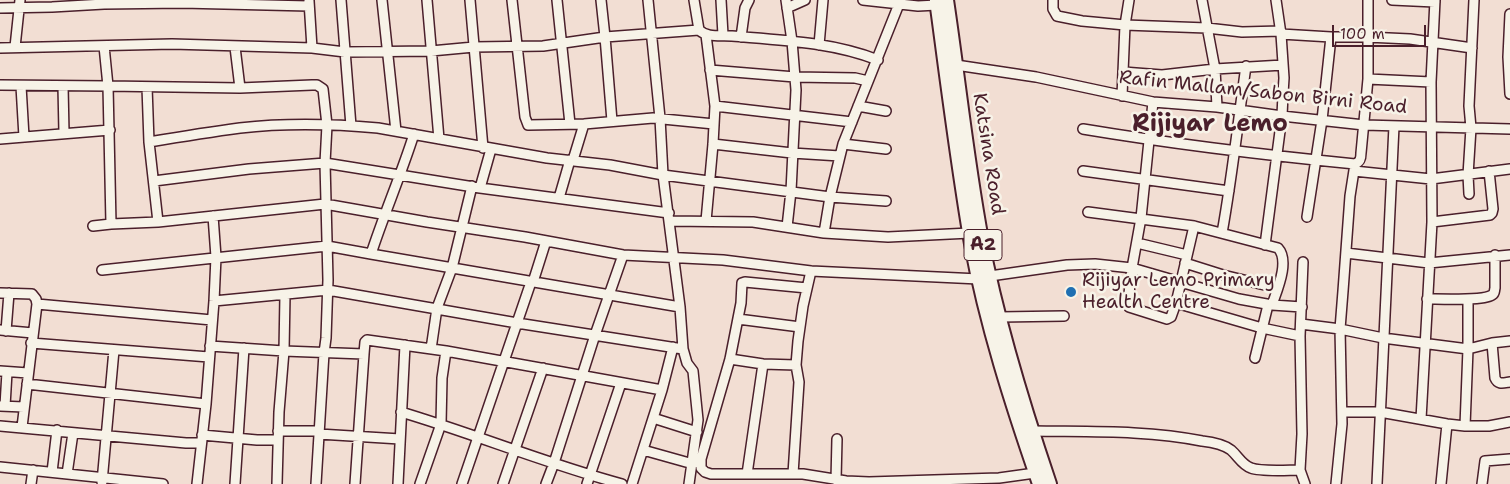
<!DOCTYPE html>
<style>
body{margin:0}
#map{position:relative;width:1510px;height:484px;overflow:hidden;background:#f2ded3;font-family:"Shantell Sans",sans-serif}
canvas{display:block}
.scale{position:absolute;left:1332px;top:25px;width:94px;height:22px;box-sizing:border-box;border:2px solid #4a1f2b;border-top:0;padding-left:6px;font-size:15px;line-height:18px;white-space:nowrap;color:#4a1f2b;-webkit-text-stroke:4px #f7f3e8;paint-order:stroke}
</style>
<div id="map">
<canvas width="1510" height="484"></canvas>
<div class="scale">100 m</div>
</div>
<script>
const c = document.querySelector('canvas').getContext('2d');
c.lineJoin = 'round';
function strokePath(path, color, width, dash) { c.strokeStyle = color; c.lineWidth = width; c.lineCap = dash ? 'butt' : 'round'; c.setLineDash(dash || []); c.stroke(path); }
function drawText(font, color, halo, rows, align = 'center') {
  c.font = font + ' "Shantell Sans",sans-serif'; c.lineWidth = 5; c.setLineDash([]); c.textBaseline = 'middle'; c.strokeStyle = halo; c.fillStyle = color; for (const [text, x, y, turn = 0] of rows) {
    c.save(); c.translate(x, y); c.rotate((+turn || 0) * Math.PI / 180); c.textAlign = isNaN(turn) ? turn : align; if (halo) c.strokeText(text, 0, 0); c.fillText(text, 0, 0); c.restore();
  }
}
const minor = new Path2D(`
 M341,0L351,126
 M382,0L396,131
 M427,0L439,139
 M470,0L483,148
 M512,0L525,117L528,125L584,124L653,118L714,124
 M557,0L570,124
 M601,0L605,37L612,121
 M648,0L660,118L663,175L680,307L683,349L687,363L693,371L698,420L689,484
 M694,0L699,30
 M721,0L723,35
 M786,0L792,41L796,90L791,191L787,227
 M863,0L918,6L937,5
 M1053,0V9L1057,16L1082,21L1125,25L1207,28L1242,32L1281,31
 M1202,0L1215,69L1217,107
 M1392,0L1435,2
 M309,1L312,48
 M0,8L52,7L104,4L182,3L309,6
 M787,8L805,0
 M1510,14L1508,57L1510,94
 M1281,34L1331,37H1367L1410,39L1472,48
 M741,37L745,8L749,0
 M819,45L823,0
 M104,46L108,86L111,224
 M15,47L20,0
 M235,47L240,88
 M0,48L172,44L312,48L345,52L431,51L474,47L543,46L605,37L699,30C707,38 721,35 732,36C780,40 832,42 878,60
 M956,65L1036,77L1153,102L1217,107L1282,116L1364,125L1510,129
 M710,70L795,77L855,78L868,81
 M1123,72L1162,75L1215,69L1283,65
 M1368,79L1431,82
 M0,85L108,86L240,88L312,85H317L323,89L327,125L325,163L328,280L326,338L324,353L316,484
 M21,86L24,137
 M63,86L64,133
 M147,87L149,142L158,222
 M1122,96L1125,25L1129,0
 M1153,102L1141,218L1132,268L1128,302L1129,307L1167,319L1171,317L1176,303L1194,226
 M715,106L852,122
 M858,106L886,111
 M1083,129C1173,144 1264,155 1355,164C1360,162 1361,159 1361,153L1368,79V0
 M0,139L110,130
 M149,142C179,137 210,132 240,128C285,123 333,124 378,128L547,158L610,165L663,175L830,197L886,201
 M713,144L792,153L840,156
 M843,144L886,149
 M573,160L584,124
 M1083,171L1229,191
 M1354,171L1431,179L1510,169
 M154,181L249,169L325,163L480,188L669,213
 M480,188L491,149
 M1469,194L1468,175L1471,128L1469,106L1474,0
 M559,198L570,160
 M1088,212L1194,226L1278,248C1290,261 1277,290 1272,305
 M1307,217L1322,120L1331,37
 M670,221L753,222L824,233L888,237L970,233
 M706,221L713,144L715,106L706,35
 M1432,222L1490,215L1492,213L1493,209L1489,171
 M93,226L111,224L158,222L325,204L427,222L525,237L623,255L723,260L811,271L979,279
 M824,233L830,197L843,144L899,4L898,0
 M1222,233C1232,178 1238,122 1246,66
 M1137,243L1187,255
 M1265,245L1282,116L1283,94L1284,78L1281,34L1276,0
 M1346,253L1429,263L1510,255
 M371,254C384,214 401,175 414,134
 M1303,262L1300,336L1302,434L1300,470L1305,484
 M1185,263L1223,275L1277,288
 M102,270L327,246L371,254L680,307
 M990,276L1067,265L1095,264L1132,268L1239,299L1272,305L1302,307
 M533,282L546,241
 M807,288L745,282L742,283L741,303L730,359L701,459V468L705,472L711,474H803L846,481L869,482L999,478L1035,473
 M0,293L32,294L36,299L37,304L22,427
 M1427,299C1439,299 1483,301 1492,295C1495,293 1494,292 1495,288V255
 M214,301L328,290L517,323L683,349
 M1176,303L1262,328L1300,336
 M37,304L212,320
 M1000,317L1064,316
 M738,319L800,327
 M1301,324L1340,329L1383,338L1468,349L1492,343L1510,341
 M0,330L33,333
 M6,331L9,293
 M31,343L209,357
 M1492,343L1495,378C1498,385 1503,383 1510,382
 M210,346L284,351L364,354
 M431,349L437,308L452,268L472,186
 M1255,358L1268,305
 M730,359L763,364L796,365
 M0,371L28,373
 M27,384L206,404
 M0,406L24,407
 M5,406L7,372
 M401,412C475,434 547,464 622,484
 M1343,412H1380L1447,424L1465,426H1489L1510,422
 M653,418L697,432
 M1421,419L1432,222L1431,82L1435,0
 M0,426L186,443H201
 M1465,426L1468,349V299
 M278,431H319
 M1033,431C1089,432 1147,430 1202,441C1211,442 1223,444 1231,450C1238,456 1242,465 1251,468C1261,472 1288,470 1300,470
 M319,434L400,439
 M202,435L257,440H278
 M643,450L693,464
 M0,467L163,484
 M52,472L57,430
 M67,474L73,433
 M747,474L763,364
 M793,474L799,382L796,365L798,341L803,306L811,271
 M836,480L837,439
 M102,482L114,350
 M31,484L33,470
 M197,484L206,404L214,301L216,257L213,216
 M235,484L244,348
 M277,484L279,412L284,351L285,295
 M355,484L364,354L365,342L367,340L446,351L662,390
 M398,484L405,345
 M420,484L441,424L442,378L446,351
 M462,484L531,282
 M503,484L543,368
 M546,484L554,463L595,335L623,255
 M587,484L621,383
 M632,484L662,390L673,347
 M1336,484L1342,424L1340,329L1343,291L1350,196L1355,164
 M1377,484L1394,126
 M1441,484L1447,424
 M1482,484L1485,461L1510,459`);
const highway = new Path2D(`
 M936,0C947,81 957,163 971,244C986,325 1012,406 1039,484
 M947,0C959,80 967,160 982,240C998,323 1023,404 1050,484`);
strokePath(minor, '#4a1f2b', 12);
strokePath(highway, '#4a1f2b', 16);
strokePath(minor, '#f7f3e8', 9);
strokePath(highway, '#f7f3e8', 12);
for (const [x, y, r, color] of [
 [1071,292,6,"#1f6fb2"]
]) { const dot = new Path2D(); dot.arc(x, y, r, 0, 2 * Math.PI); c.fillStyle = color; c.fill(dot); strokePath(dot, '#f7f3e8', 2); }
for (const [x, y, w] of [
 [983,245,38]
]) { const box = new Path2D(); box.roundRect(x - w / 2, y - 15.5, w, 31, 4); c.fillStyle = '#f7f3e8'; c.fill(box); strokePath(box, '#4a1f2b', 1); }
drawText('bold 18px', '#4a1f2b', null, [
 ["A2",983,245]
]);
drawText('19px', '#4a1f2b', '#f7f3e8', [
 ["Rafin Mallam/Sabon Birni Road",1263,93,6],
 ["Katsina Road",988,154,81]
]);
drawText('19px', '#4a1f2b', '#f7f3e8', [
 ["Rijiyar Lemo Primary",1082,281],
 ["Health Centre",1082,303]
], 'left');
drawText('bold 24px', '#4a1f2b', '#f7f3e8', [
 ["Rijiyar Lemo",1210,125]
]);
</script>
